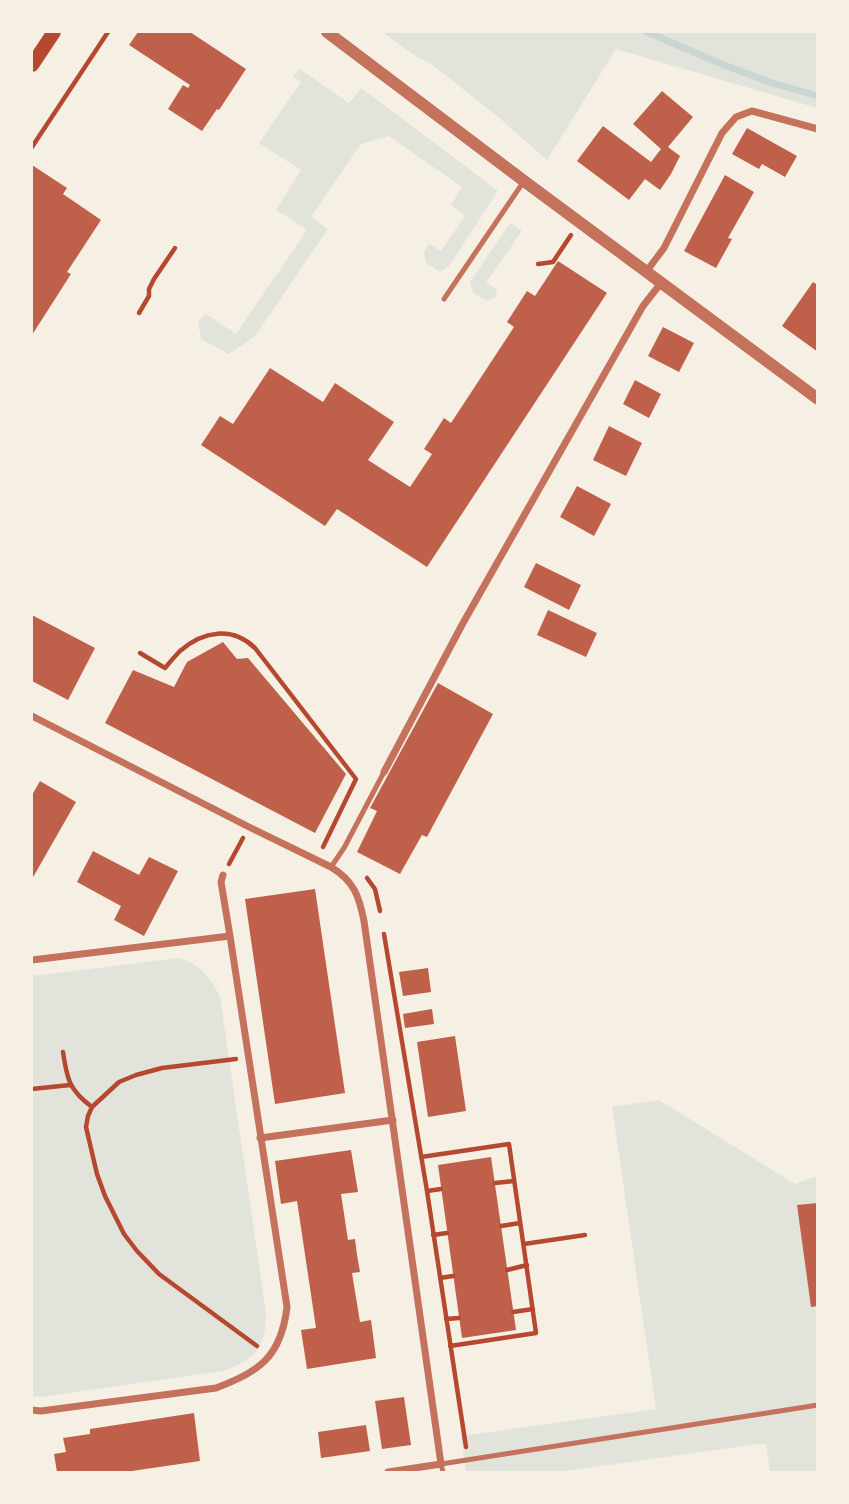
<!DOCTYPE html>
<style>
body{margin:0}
#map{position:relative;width:849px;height:1504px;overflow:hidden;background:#f6efe4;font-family:"Work Sans",sans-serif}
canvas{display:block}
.frame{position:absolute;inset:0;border:33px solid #f6efe4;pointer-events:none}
</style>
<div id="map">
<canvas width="849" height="1504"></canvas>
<div class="frame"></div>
</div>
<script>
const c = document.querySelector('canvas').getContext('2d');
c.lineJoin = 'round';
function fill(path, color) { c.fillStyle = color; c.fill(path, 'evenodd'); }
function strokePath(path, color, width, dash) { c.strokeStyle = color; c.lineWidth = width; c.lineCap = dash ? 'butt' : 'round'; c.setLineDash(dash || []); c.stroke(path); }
fill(new Path2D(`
 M382,32H817V108L616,49L547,160L497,116L430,63L417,57Z
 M300,69L349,103L361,88L498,191L449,266L440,272L426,263L424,252L429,244L441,251L465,216L451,205L462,187L389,136L361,144L311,217L328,229L255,336L229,354L201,339L198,321L206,314L236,334L307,230L276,210L301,170L259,143L301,82L293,77Z
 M510,223L522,231L486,283L497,289L495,298L487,301L473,293L470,282Z
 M179,958C200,963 210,978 220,996L266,1313C267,1348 254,1360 223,1371L41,1397L32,1396V976Z
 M659,1100L795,1184L817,1176V1472H770L766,1443L558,1472H466L461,1436L656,1409L612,1107Z`), '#e2e4dc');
strokePath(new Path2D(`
 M647,32L724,65L772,83L818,96`), '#c9d6d2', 7);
fill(new Path2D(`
 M138,32H190L246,69L219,110L217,109L202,131L168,109L183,85L188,88L190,85L129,45Z
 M662,91L693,117L668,147L680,156L671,174L660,190L645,179L629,200L577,161L603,126L651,162L661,149L633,124Z
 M747,128L797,156L785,177L762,164L759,169L732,154Z
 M32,165L67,188L63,194L101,220L67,272L71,274L32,335Z
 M725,175L754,192L728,238L732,239L716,268L684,251Z
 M558,261L607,293L427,567L337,509L325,526L201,445L220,416L233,424L270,368L323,402L335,383L394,422L368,460L410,487L432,454L424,449L444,418L451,423L514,327L507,322L527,291L535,296Z
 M813,282L818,285V352L782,326Z
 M663,327L694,343L679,372L648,356Z
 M635,380L661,394L649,418L623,404Z
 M609,426L642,443L626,476L593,460Z
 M577,486L611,504L594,536L560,517Z
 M536,563L581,585L569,610L524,587Z
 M548,610L597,633L586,657L537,635Z
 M32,615L95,648L68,700L32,681Z
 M223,642L237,659L248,658L346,774L315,833L105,723L133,670L174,687L187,662Z
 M438,683L493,714L427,837L422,835L400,874L357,852L377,811L370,808Z
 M40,781L76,802L32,879V795Z
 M93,851L139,875L149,857L178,871L144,936L114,920L121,906L77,882Z
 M315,889L345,1093L275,1104L245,899Z
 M428,968L431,992L403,996L399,972Z
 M432,1009L434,1024L405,1028L403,1014Z
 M455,1036L466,1111L428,1117L417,1042Z
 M351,1150L358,1192L341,1194L348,1240L355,1239L357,1255L360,1272L352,1273L360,1322L371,1320L376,1358L307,1369L301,1330L316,1328L297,1201L281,1204L275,1161Z
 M491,1157L516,1330L462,1338L438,1165Z
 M818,1203V1306L811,1307L797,1205Z
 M404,1397L411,1445L382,1449L375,1401Z
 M194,1413L200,1461L125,1472H57L54,1454L66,1452L63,1438L90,1434V1429Z
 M366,1425L370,1451L321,1458L318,1432Z`), '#bf614a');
strokePath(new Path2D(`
 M32,147L108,32
 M538,264L553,262L571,235
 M139,313L149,296V289L154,279L175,248
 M140,653L165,668C170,662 175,656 180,651C203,631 232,626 255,648L356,779L323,847
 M229,864L243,838
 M367,878L375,889L380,911
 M384,934L427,1191L466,1447
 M63,1052C67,1079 69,1090 92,1107
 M236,1059L162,1068L136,1075L119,1082L92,1107L88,1116L86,1127L97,1174L105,1196L124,1234L137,1251L159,1274L257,1346
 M32,1089L70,1085
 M421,1157L509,1144L536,1333L450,1346
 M495,1183L514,1181
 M427,1191L441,1189
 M501,1226L520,1223
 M433,1235L447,1233
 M524,1244L585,1235
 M507,1270L527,1265
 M440,1278L453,1276
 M513,1312L533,1309
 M446,1319L459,1318`), '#b5482f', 4.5);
strokePath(new Path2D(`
 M444,299L524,181
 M331,867L344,848L384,772
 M443,1472L441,1464L818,1405`), '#c5725c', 5);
strokePath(new Path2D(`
 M646,272L664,248L722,133L736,117L752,111L818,129
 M32,716L249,827L331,867C354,881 359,896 364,921L441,1464L388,1472
 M384,772L463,623L643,306L661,283
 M223,875L221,882L230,936
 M32,960L230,936L287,1307C281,1357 260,1371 216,1388L41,1411L32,1410
 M260,1138L393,1120`), '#c5725c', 7);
strokePath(new Path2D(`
 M327,32L524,181L818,399`), '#c5725c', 12);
strokePath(new Path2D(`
 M32,65L54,32`), '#b5482f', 14);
</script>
